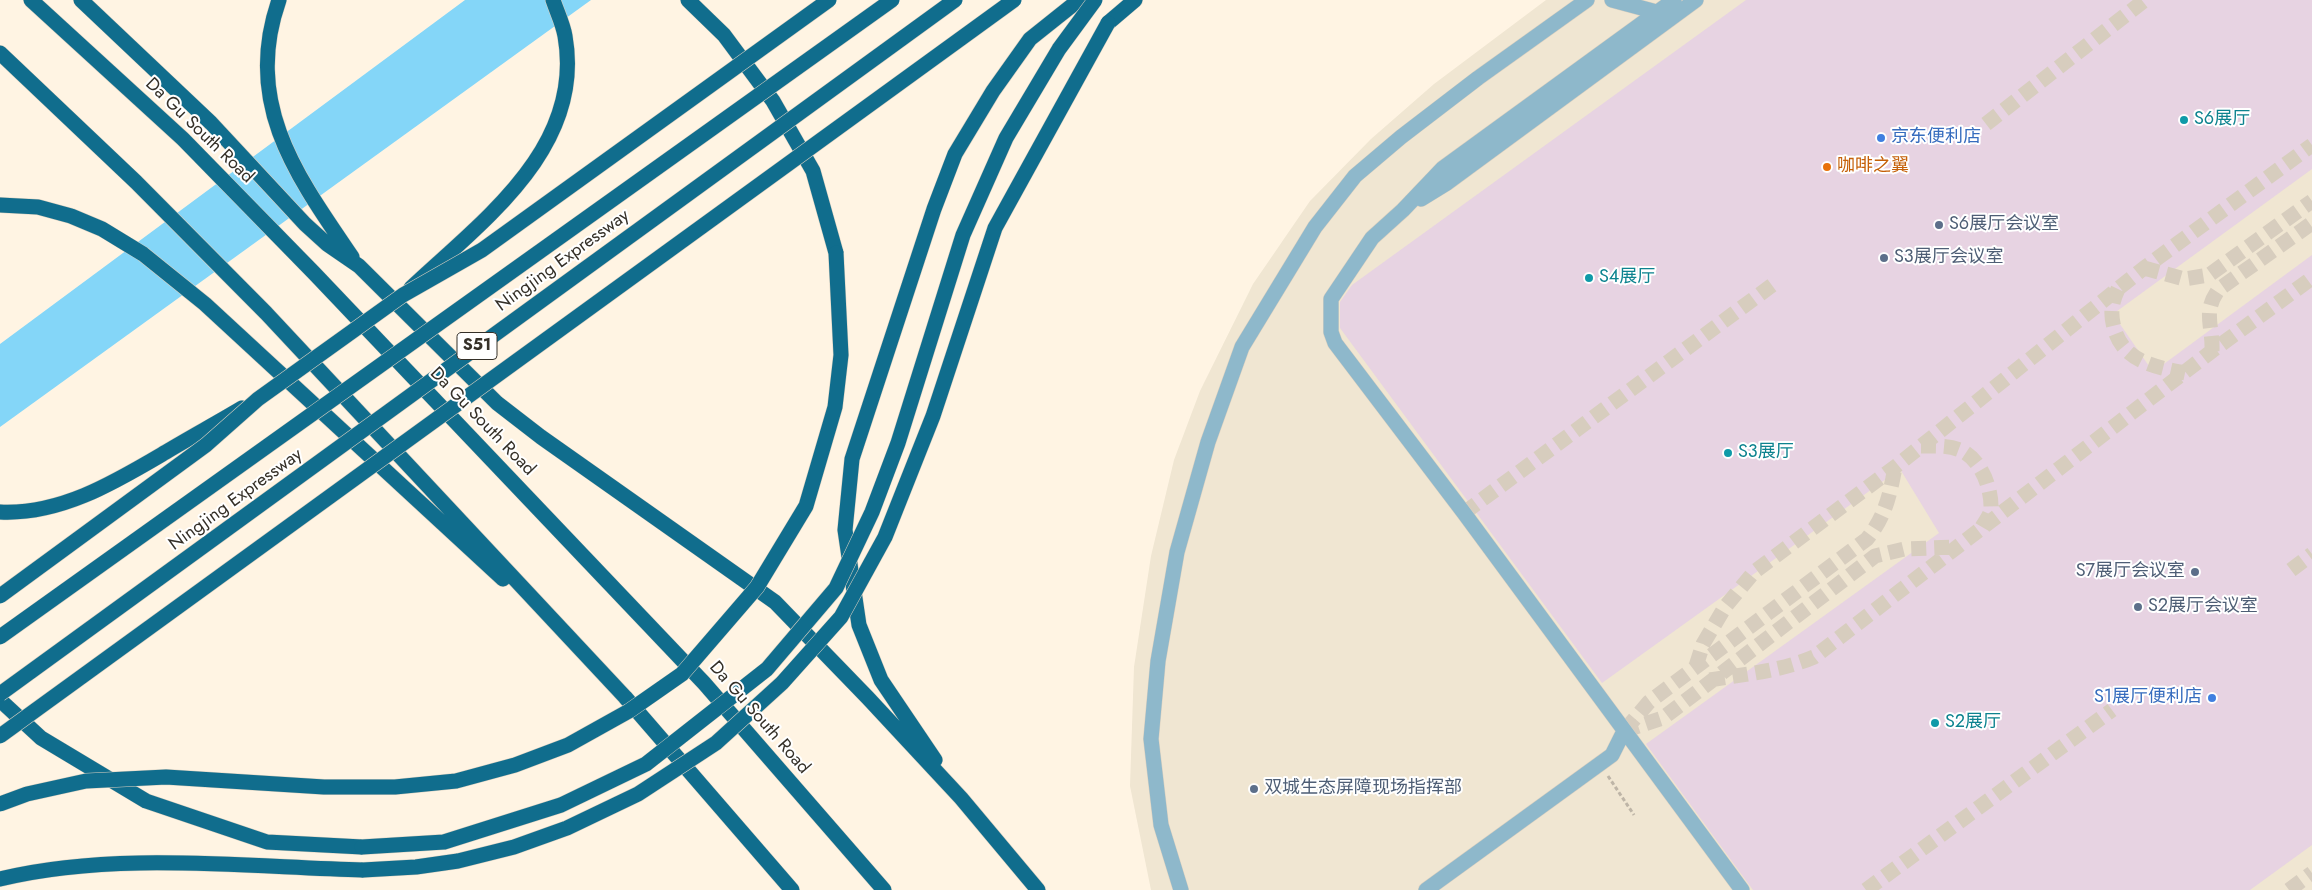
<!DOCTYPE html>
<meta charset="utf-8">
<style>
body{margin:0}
canvas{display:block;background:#fff4e3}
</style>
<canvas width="2312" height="890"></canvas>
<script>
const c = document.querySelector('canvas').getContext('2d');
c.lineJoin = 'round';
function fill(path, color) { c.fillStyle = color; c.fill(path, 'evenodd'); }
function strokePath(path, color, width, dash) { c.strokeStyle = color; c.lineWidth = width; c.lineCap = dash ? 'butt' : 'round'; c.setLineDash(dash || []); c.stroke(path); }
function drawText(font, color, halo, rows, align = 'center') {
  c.font = font + ' Jost,"Noto Sans SC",sans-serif'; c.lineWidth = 4; c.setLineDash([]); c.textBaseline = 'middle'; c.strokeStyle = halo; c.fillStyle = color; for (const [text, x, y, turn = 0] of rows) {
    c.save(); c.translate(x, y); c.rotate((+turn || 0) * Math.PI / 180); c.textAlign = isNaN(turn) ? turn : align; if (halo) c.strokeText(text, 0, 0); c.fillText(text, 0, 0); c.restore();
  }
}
fill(new Path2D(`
 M1546,0H2312V890H1151L1130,786L1134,667L1151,556L1174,460L1200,391L1253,284L1310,201L1371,139L1434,84Z`), '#f0e6d2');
fill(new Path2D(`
 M465,0H591L0,427V344Z`), '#84d6f8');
fill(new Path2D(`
 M1746,0H2312V169L2113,314L2153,372L2312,255V845L2250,890H1753L1646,744L1939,533L1900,469L1602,683L1340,328V302L1352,285Z`), '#e7d3e2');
strokePath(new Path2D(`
 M1986,124L2145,0
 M2144,268L2184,279L2209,275L2312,201
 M2118,289C2111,304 2110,315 2115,331C2125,362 2156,367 2185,373
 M2212,351C2213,325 2202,312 2219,289L2312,223
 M1921,446C1934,446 1948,445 1960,450C1981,459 1992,488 1991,510C1990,515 1985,522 1982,527
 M1464,513L1775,283
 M2291,570L2312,554
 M1696,666L1703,644L1725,607L1754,572L1895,467L2144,268L2312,145
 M1710,680C1745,674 1781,671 1814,657L2212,351L2312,278
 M1625,730L1649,702L1867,539C1885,517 1890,495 1895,467
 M1624,731L1663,718L1875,556L1904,549L1957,547
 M1866,890L2112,710
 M2289,890L2312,873`), '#d7cdbe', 15, [15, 8]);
const minor = new Path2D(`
 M1612,0L1664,14
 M1674,0L1443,168L1403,210L1372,238L1331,299V332L1335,343L1464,513L1742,890
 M1421,199L1447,183L1696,0
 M1181,890L1161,825L1151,739L1158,661L1177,552L1208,442L1242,347L1315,227L1355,176L1401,137L1478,78L1587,0
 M1426,890L1612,755L1624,731`);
const highway = new Path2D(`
 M31,0L183,139L314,273L704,683L884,890
 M81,0L211,123L305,224L327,244L359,266L497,403L541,437L775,602L868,698L961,798L1038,890
 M279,0C243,103 296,175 352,257
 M688,0L724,35L773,101L813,171L836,253
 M1108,23L1135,0
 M0,53L136,182L266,313L625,697L792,890
 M0,205L38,207L71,216L102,229L143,254L205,304L503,579
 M411,288C482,221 585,148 565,36C563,24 557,12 553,0
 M0,512C61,515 115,482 166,452C191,437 217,423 242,408
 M0,700L41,738L146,801L267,842L362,847
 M935,760L881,680L859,625L845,530L852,459L934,209L955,154L993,91L1030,39L1079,0
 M0,879C114,851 247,867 363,870`);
strokePath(minor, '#dbd1c1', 16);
strokePath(highway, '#dbd1c1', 16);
strokePath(new Path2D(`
 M1608,776L1634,815`), '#beb5a7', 3, [4, 2.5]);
strokePath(minor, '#8eb8cb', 15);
strokePath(highway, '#106d8d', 15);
const highwayBridge = new Path2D(`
 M0,596L206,445L258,399L403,295L482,250L829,0
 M0,637L892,0
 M0,694L955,0
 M0,736L1014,0
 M0,804L27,794L86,781L166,777L324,787H395L456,781L515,765L568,745L629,711L682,674L757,587L806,506L835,407L841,355L836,253
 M362,847L444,842L561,805L646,764L767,669L836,588L872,512L898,443L963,235L1006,138L1059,49L1095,0
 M363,870L416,867L458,861L514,847L567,828L638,794L716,743L782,683L841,617L885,537L933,416L995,228L1108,23`);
strokePath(highwayBridge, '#dbd1c1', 16, []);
strokePath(highwayBridge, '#106d8d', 15);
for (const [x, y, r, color] of [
 [2184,120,5,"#0f9aa8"],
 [1881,138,5,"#3f7fe0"],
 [1827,167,5,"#e8710a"],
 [1939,225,5,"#5c6f8a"],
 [1884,258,5,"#5c6f8a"],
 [1589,278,5,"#0f9aa8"],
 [1728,453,5,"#0f9aa8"],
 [2195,572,5,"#5c6f8a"],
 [2138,607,5,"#5c6f8a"],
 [2212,698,5,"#3f7fe0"],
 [1935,723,5,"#0f9aa8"],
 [1254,789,5,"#5c6f8a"]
]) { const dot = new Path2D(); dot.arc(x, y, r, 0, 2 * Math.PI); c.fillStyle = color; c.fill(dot); strokePath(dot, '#fff', 2); }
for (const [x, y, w] of [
 [477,346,40]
]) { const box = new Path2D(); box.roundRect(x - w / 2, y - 13.5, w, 27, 4); c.fillStyle = '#fff'; c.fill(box); strokePath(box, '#353028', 1); }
drawText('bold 16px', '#353028', null, [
 ["S51",477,346]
]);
drawText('18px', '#0d838f', '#fff', [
 ["S6展厅",2194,120],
 ["S4展厅",1599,278],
 ["S3展厅",1738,453],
 ["S2展厅",1945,723]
], 'left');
drawText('18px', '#353028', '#fff', [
 ["Da Gu South Road",199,131,44],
 ["Ningjing Expressway",563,261,-36],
 ["Da Gu South Road",482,422,46],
 ["Ningjing Expressway",236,500,-36],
 ["Da Gu South Road",759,718,49]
]);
drawText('18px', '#366cbe', '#fff', [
 ["京东便利店",1891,138],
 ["S1展厅便利店",2202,698,"right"]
], 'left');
drawText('18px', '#c56008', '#fff', [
 ["咖啡之翼",1837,167]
], 'left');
drawText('18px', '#4e5e75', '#fff', [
 ["S6展厅会议室",1949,225],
 ["S3展厅会议室",1894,258],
 ["S7展厅会议室",2185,572,"right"],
 ["S2展厅会议室",2148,607],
 ["双城生态屏障现场指挥部",1264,789]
], 'left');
</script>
